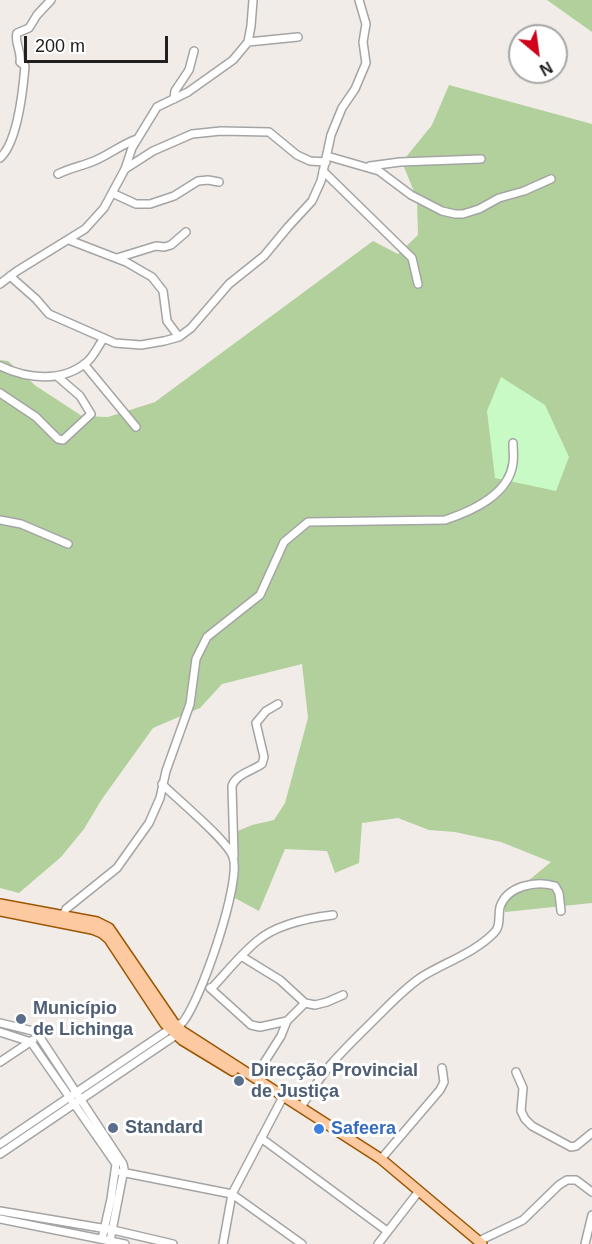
<!DOCTYPE html>
<meta charset="utf-8">
<style>
body{margin:0}
#map{position:relative;width:592px;height:1244px;overflow:hidden;background:#f1ece7;font-family:Arial,sans-serif}
canvas{display:block}
.north{position:absolute;left:508px;top:24px;width:60px;height:60px;box-sizing:border-box;background:#fff;border:2px solid #a6a6a6;border-radius:50%;rotate:151deg;font-size:16px;font-weight:700;line-height:24px;text-align:center;color:#202020}
.north::after{content:'';display:block;margin:auto;width:21px;height:27px;background:#d0011a;clip-path:polygon(50% 0,100% 100%,50% 72%,0 100%)}
.scale{position:absolute;left:24px;top:36px;width:144px;height:27px;box-sizing:border-box;border:3px solid #202020;border-top:0;padding-left:8px;font-size:18px;line-height:21px;white-space:nowrap;color:#202020;-webkit-text-stroke:4px #fff;paint-order:stroke}
</style>
<div id="map">
<canvas width="592" height="1244"></canvas>
<div class="north">N</div>
<div class="scale">200 m</div>
</div>
<script>
const c = document.querySelector('canvas').getContext('2d');
c.lineJoin = 'round';
function fill(path, color) { c.fillStyle = color; c.fill(path, 'evenodd'); }
function strokePath(path, color, width, dash) { c.strokeStyle = color; c.lineWidth = width; c.lineCap = dash ? 'butt' : 'round'; c.setLineDash(dash || []); c.stroke(path); }
function drawText(font, color, halo, rows, align = 'center') {
  c.font = font + ' Arial,sans-serif'; c.lineWidth = 6; c.setLineDash([]); c.textBaseline = 'middle'; c.strokeStyle = halo; c.fillStyle = color; for (const [text, x, y, turn = 0] of rows) {
    c.save(); c.translate(x, y); c.rotate((+turn || 0) * Math.PI / 180); c.textAlign = isNaN(turn) ? turn : align; if (halo) c.strokeText(text, 0, 0); c.fillText(text, 0, 0); c.restore();
  }
}
fill(new Path2D(`
 M547,0H592V32Z
 M449,85L592,124V903L505,912V900L551,862L501,842L455,832L429,830L398,818L362,823L359,863L335,873L327,851L285,849L259,911L231,896L233,833L252,825L274,820L285,803L308,718L302,664L222,684L200,708L153,728L102,799L84,829L61,857L19,893L0,888V360L8,361L36,386L82,416L108,417L155,402L373,241L398,254L418,235L417,199L402,162L432,125Z`), '#b2d09c');
fill(new Path2D(`
 M501,377L545,405L569,457L556,491L495,478L487,411Z`), '#c8fac5');
const minor = new Path2D(`
 M248,42L298,37
 M174,99L175,91L189,70L194,51
 M327,156L379,171L411,195L442,211L455,214H463L479,209L499,198L524,191L551,179
 M0,158C18,142 23,90 25,66L20,62C22,51 14,43 17,33L29,28L37,15L51,0
 M370,166L400,162L481,159
 M125,169L153,151L192,134L221,131L269,132L297,155L310,161L326,162
 M323,171L412,258L418,284
 M58,174C70,168 82,166 94,161C109,155 122,144 137,139
 M112,193L136,204H150L174,196L198,181L208,180L219,182
 M69,240L126,262L152,277L163,291L167,321L179,337
 M117,258L156,246L164,247L171,245L186,232
 M10,276L36,299L49,314L115,343L141,345L164,341L179,337L191,328L229,284L264,256L288,227L312,201L321,181L331,135L342,108L355,89L366,63L363,42L366,24L359,0
 M0,284L17,271L85,229L104,208L125,169L132,148L157,107L188,92L233,60L248,42L251,26L253,0
 M84,364L136,427
 M0,366C27,379 62,383 87,362C94,356 98,346 104,338
 M0,393L36,417L58,439L63,440L91,414L80,396L58,377
 M0,520L21,524L68,544
 M234,856L232,786C236,774 252,771 262,764L264,757L256,723L266,711L278,704
 M61,920L66,909L117,868L149,823L160,798L166,771L190,704L196,659L207,637L260,595L284,542L308,522L445,520C472,511 509,495 513,463C514,457 513,450 513,443
 M241,956L280,980L305,1003L315,1005L327,1002L343,995
 M210,988L251,1025L260,1027L287,1021
 M211,989C226,973 240,955 257,941C277,924 308,918 333,915
 M0,1023L33,1031L39,1036L123,1164L124,1169L110,1241
 M0,1032L31,1042L116,1164L111,1199L102,1239
 M0,1062L33,1040
 M516,1072L523,1088L521,1111L525,1119L532,1126L571,1147L576,1146L592,1133
 M255,1077L281,1036L287,1021L305,1003
 M301,1107C311,1092 321,1075 333,1062C347,1046 363,1031 378,1016C392,1002 406,987 423,976C446,962 474,953 494,933C501,926 498,917 500,907C507,886 536,880 555,886L559,893L561,911
 M261,1138L387,1231
 M0,1144L176,1025L182,1023C200,1003 242,882 233,857C228,841 177,799 162,784
 M0,1154L179,1033
 M381,1159L440,1090L444,1082L442,1068
 M121,1172L232,1194L302,1244
 M0,1211L113,1230L173,1244
 M0,1219L125,1244
 M479,1241L523,1220L559,1185L567,1180H576L592,1192
 M223,1244L232,1194L284,1095
 M378,1244L419,1191
 M585,1244L592,1215`);
const major = new Path2D(`
 M0,904L97,922L109,928L174,1023L182,1031L381,1159L482,1244
 M0,911L92,929L102,933L109,939L165,1024L182,1040L233,1071`);
strokePath(minor, '#a4a4a4', 10);
strokePath(major, '#9c5601', 12);
strokePath(minor, '#fff', 7);
strokePath(major, '#fcc9a1', 9);
for (const [x, y, r, color] of [
 [21,1019,6,"#5c6f8a"],
 [239,1081,6,"#5c6f8a"],
 [113,1128,6,"#5c6f8a"],
 [319,1129,6,"#3f7fe0"]
]) { const dot = new Path2D(); dot.arc(x, y, r, 0, 2 * Math.PI); c.fillStyle = color; c.fill(dot); strokePath(dot, '#fff', 2); }
drawText('bold 18px', '#4e5e75', '#fff', [
 ["Município",33,1009],
 ["de Lichinga",33,1030],
 ["Direcção Provincial",251,1071],
 ["de Justiça",251,1092],
 ["Standard",125,1128]
], 'left');
drawText('bold 18px', '#366cbe', '#fff', [
 ["Safeera",331,1129]
], 'left');
</script>
